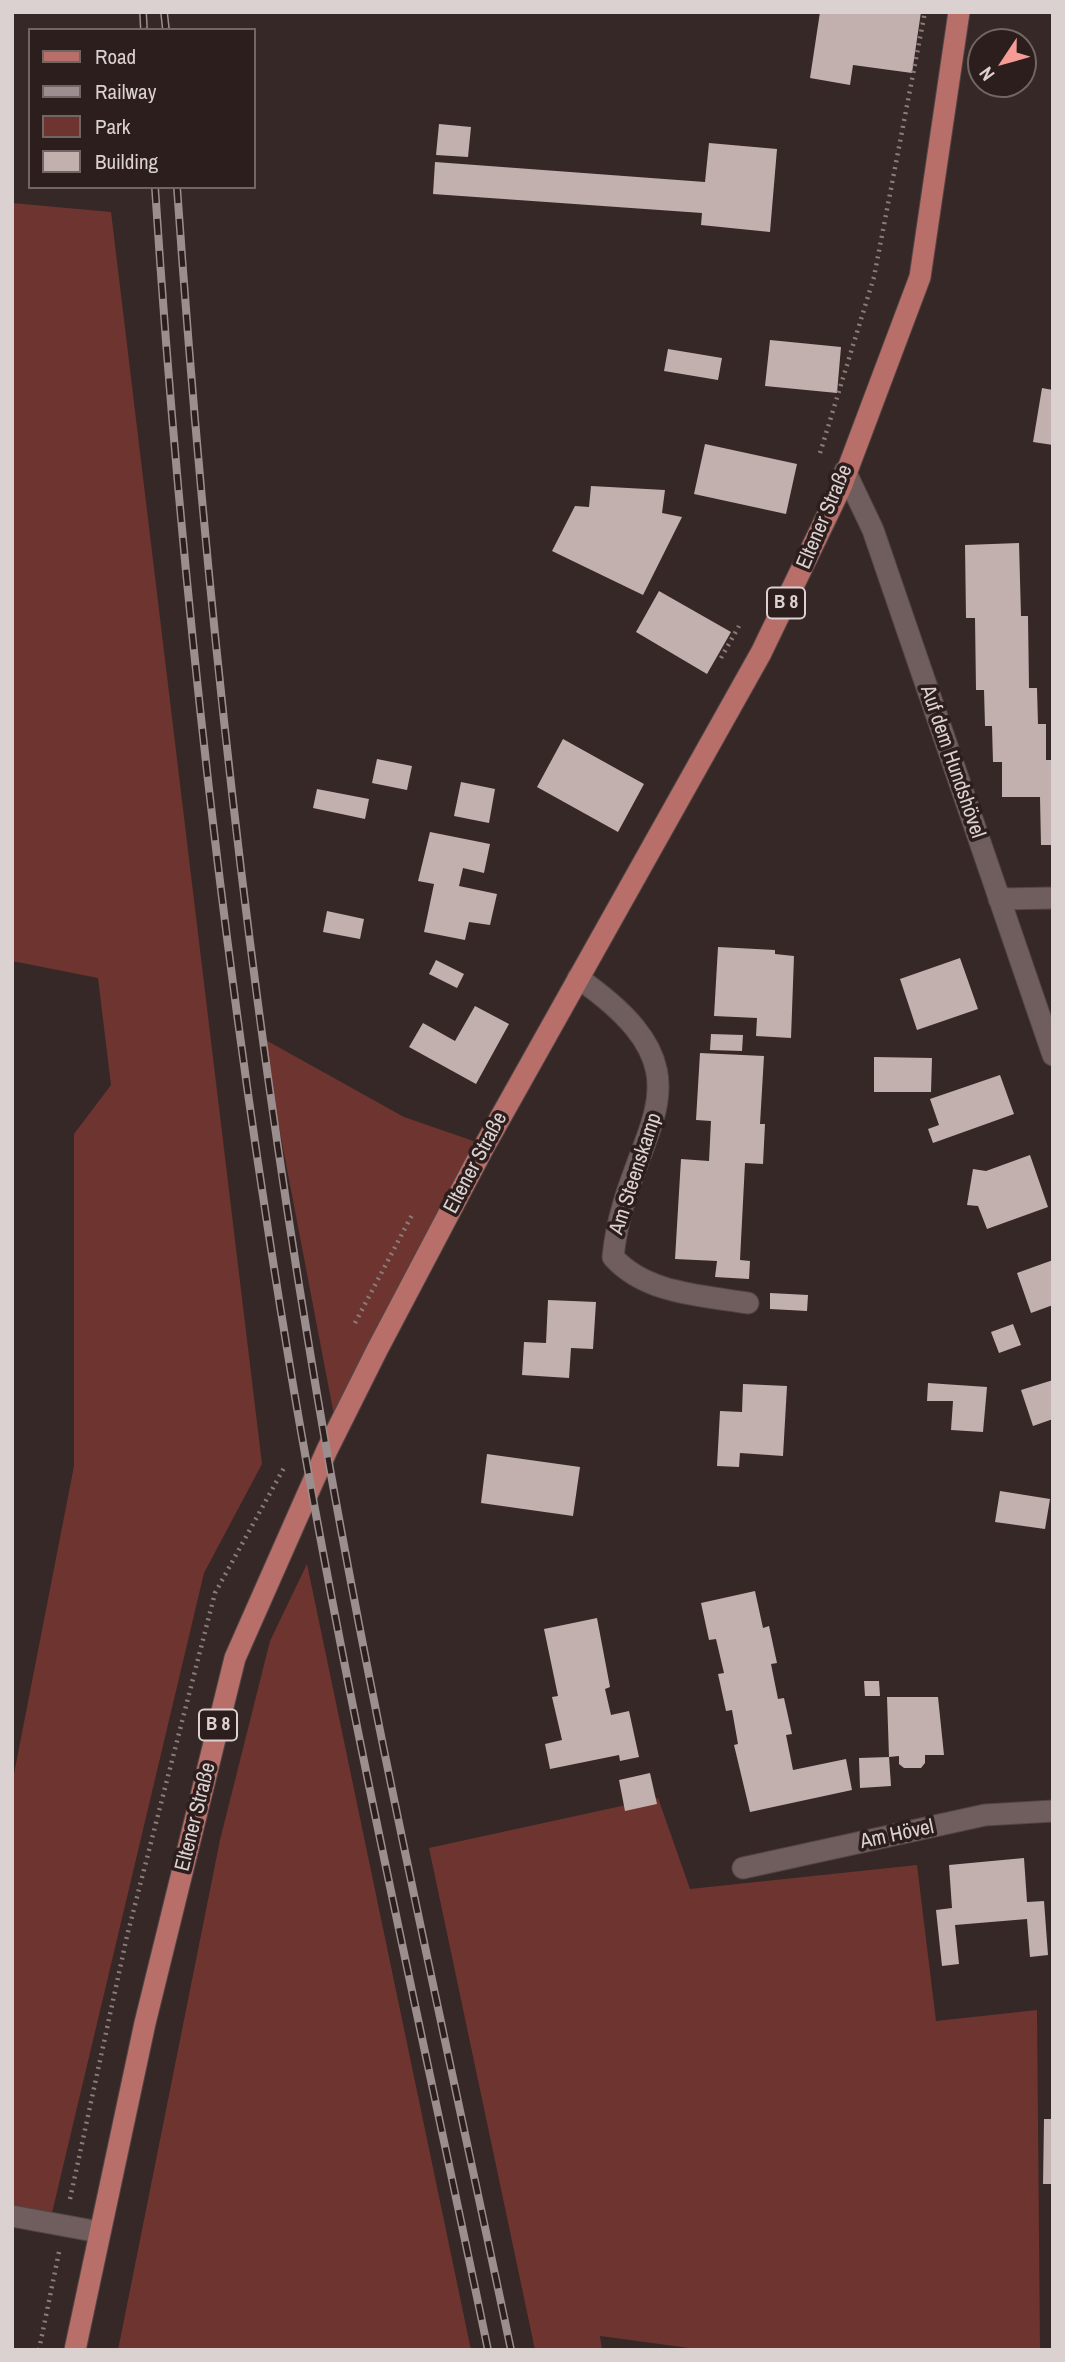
<!DOCTYPE html>
<meta charset="utf-8">
<style>
body{margin:0}
#map{position:relative;width:1065px;height:2362px;overflow:hidden;background:#362826;font-family:"Archivo Narrow",sans-serif}
canvas{display:block}
.frame{position:absolute;inset:0;border:14px solid #dad1d0;pointer-events:none}
.legend{position:absolute;left:28px;top:28px;width:228px;height:161px;box-sizing:border-box;background:#2c1e1d;border:2px solid #726665;margin:0;padding:9px 12px;list-style:none;font-size:21px;color:#dad1d0}
.legend li{display:flex;align-items:center;gap:14px;height:35px}
.legend b{width:35px;border:2px solid #726665}
.north{position:absolute;left:967px;top:28px;width:70px;height:70px;box-sizing:border-box;background:#2c1e1d;border:2px solid #726665;border-radius:50%;rotate:234deg;font-size:19px;font-weight:700;line-height:28px;text-align:center;color:#dad1d0}
.north::after{content:'';display:block;margin:auto;width:24px;height:32px;background:#f59c94;clip-path:polygon(50% 0,100% 100%,50% 72%,0 100%)}
</style>
<div id="map">
<canvas width="1065" height="2362"></canvas>
<div class="frame"></div>
<ul class="legend">
<li><b style="height:9px;background:#b86f6a"></b>Road</li>
<li><b style="height:9px;background:#9a8f8e"></b>Railway</li>
<li><b style="height:19px;background:#6e3430"></b>Park</li>
<li><b style="height:19px;background:#c2b0ae"></b>Building</li>
</ul>
<div class="north">N</div>
</div>
<script>
const c = document.querySelector('canvas').getContext('2d');
c.lineJoin = 'round';
function fill(path, color) { c.fillStyle = color; c.fill(path, 'evenodd'); }
function strokePath(path, color, width, dash) { c.strokeStyle = color; c.lineWidth = width; c.lineCap = dash ? 'butt' : 'round'; c.setLineDash(dash || []); c.stroke(path); }
function drawText(font, color, halo, rows, align = 'center') {
  c.font = font + ' "Archivo Narrow",sans-serif'; c.lineWidth = 7; c.setLineDash([]); c.textBaseline = 'middle'; c.strokeStyle = halo; c.fillStyle = color; for (const [text, x, y, turn = 0] of rows) {
    c.save(); c.translate(x, y); c.rotate((+turn || 0) * Math.PI / 180); c.textAlign = isNaN(turn) ? turn : align; if (halo) c.strokeText(text, 0, 0); c.fillText(text, 0, 0); c.restore();
  }
}
fill(new Path2D(`
 M12,203L111,212L262,1464L204,1573L51,2217L12,2209V1784L74,1466V1134L111,1085L98,978L12,961Z
 M262,1038L404,1117L485,1145L337,1431Z
 M307,1564L471,2350H118L220,1840L270,1641Z
 M658,1798L690,1889L917,1865L936,2021L1037,2010L1040,2350H704L600,2336L602,2350H535L429,1848Z`), '#6e3430');
fill(new Path2D(`
 M820,12H921L912,73L853,65L850,85L810,78Z
 M439,124L471,127L468,157L436,155Z
 M709,143L777,149L770,232L701,225L702,213L433,194L435,162L705,182Z
 M770,340L841,347L837,393L765,386Z
 M668,349L722,358L718,380L664,371Z
 M1042,388L1053,390V445L1033,442Z
 M705,444L797,464L786,514L694,494Z
 M591,486L665,490L662,513L682,517L643,595L552,551L575,506L589,507Z
 M1019,543L1021,616H1028L1029,688H1037L1038,724H1046V760H1053V845H1041L1040,797H1002V762H993L992,726H985L984,690H976L975,618H966L965,545Z
 M659,591L731,632L707,674L636,632Z
 M563,739L644,784L618,832L537,787Z
 M377,759L412,766L407,790L372,783Z
 M461,782L495,789L489,823L454,816Z
 M317,789L369,799L365,819L313,808Z
 M430,832L490,844L484,873L463,868L459,886L497,894L490,925L469,922L465,940L424,932L434,884L418,881Z
 M327,911L364,919L360,939L323,932Z
 M718,947L775,950V954L794,956L791,1038L756,1036L757,1018L714,1016Z
 M960,958L978,1009L917,1030L900,979Z
 M436,960L464,974L457,988L429,974Z
 M475,1006L509,1024L476,1084L409,1047L423,1023L455,1041Z
 M711,1034L743,1035L742,1051L710,1050Z
 M700,1053L764,1056L760,1124H765L763,1164L745,1163L740,1260L750,1261L749,1279L715,1277L717,1261L675,1259L681,1159L709,1161L711,1121L696,1120Z
 M874,1057L932,1058L931,1092H874Z
 M1000,1075L1014,1114L933,1143L928,1129L939,1125L930,1099Z
 M1030,1155L1048,1207L987,1229L978,1206L967,1205L973,1169L986,1171Z
 M1053,1260V1305L1031,1313L1017,1273Z
 M770,1293L808,1295L807,1311L770,1309Z
 M548,1300L596,1302L593,1349L571,1348L569,1378L522,1375L524,1342L546,1343Z
 M1013,1324L1021,1345L999,1353L991,1332Z
 M1053,1380V1419L1033,1426L1021,1390Z
 M928,1383L987,1387L983,1432L951,1430L953,1401H927Z
 M743,1384L787,1386L783,1456L740,1453L739,1467L717,1466L720,1411L742,1412Z
 M487,1454L580,1467L573,1516L481,1503Z
 M1000,1491L1050,1499L1045,1529L995,1522Z
 M755,1591L763,1628L769,1626L777,1663L771,1664L778,1699L784,1698L792,1734L786,1735L793,1770L846,1759L852,1790L750,1812L734,1745L738,1744L732,1710L726,1711L718,1674L724,1673L716,1639L709,1640L701,1603Z
 M597,1618L610,1687L605,1689L611,1715L629,1711L639,1757L620,1761L619,1755L550,1769L545,1744L562,1740L552,1697L558,1696L544,1629Z
 M864,1681H879L880,1696H865Z
 M887,1697H938L944,1755H925V1763L921,1768H904L899,1764V1756L889,1757L891,1786L860,1788L859,1758L889,1757Z
 M650,1773L657,1804L625,1811L619,1780Z
 M1024,1858L1027,1902L1044,1901L1048,1955L1030,1957L1027,1919L955,1925L959,1964L942,1966L936,1910L952,1908L949,1865Z
 M1044,2119H1053V2184H1043Z`), '#c2b0ae');
const minor = new Path2D(`
 M845,471L873,530L1053,1055
 M999,899L1053,898
 M578,978C726,1081 626,1127 613,1257C646,1294 701,1295 748,1303
 M743,1868L985,1815L1053,1811
 M12,2216L99,2232`);
const major = new Path2D(`
 M75,2350L145,2023L235,1658L327,1450L377,1350L485,1145L761,653L841,487L920,277L959,12`);
strokePath(minor, '#524645', 23);
strokePath(major, '#524645', 23);
strokePath(new Path2D(`
 M820,453L874,277L925,12
 M721,658L739,626
 M355,1323L413,1213
 M70,2199L127,1936L215,1593L285,1466
 M39,2350L59,2252`), '#887d7b', 4.5, [2, 5]);
strokePath(minor, '#6f5e5d', 21);
strokePath(major, '#b86f6a', 21);
const rail = new Path2D(`
 M143,12L144,30
 M164,12L166,30
 M155,187C181,586 226,984 292,1379C347,1704 421,2027 488,2350
 M177,187C204,575 245,962 309,1346C364,1683 441,2016 511,2350`);
strokePath(rail, '#9a8f8e', 8);
strokePath(rail, '#2c1e1d', 5, [16]);
for (const [x, y, w] of [
 [786,603,38],
 [218,1725,38]
]) { const box = new Path2D(); box.roundRect(x - w / 2, y - 15.5, w, 31, 5); c.fillStyle = '#2c1e1d'; c.fill(box); strokePath(box, '#dad1d0', 2); }
drawText('bold 19px', '#dad1d0', null, [
 ["B 8",786,603],
 ["B 8",218,1725]
]);
drawText('21px', '#dad1d0', '#2c1e1d', [
 ["Eltener Straße",825,517,-67],
 ["Auf dem Hundshövel",952,762,71],
 ["Eltener Straße",476,1163,-62],
 ["Am Steenskamp",636,1174,-72],
 ["Eltener Straße",196,1817,-76],
 ["Am Hövel",897,1835,-12]
]);
</script>
